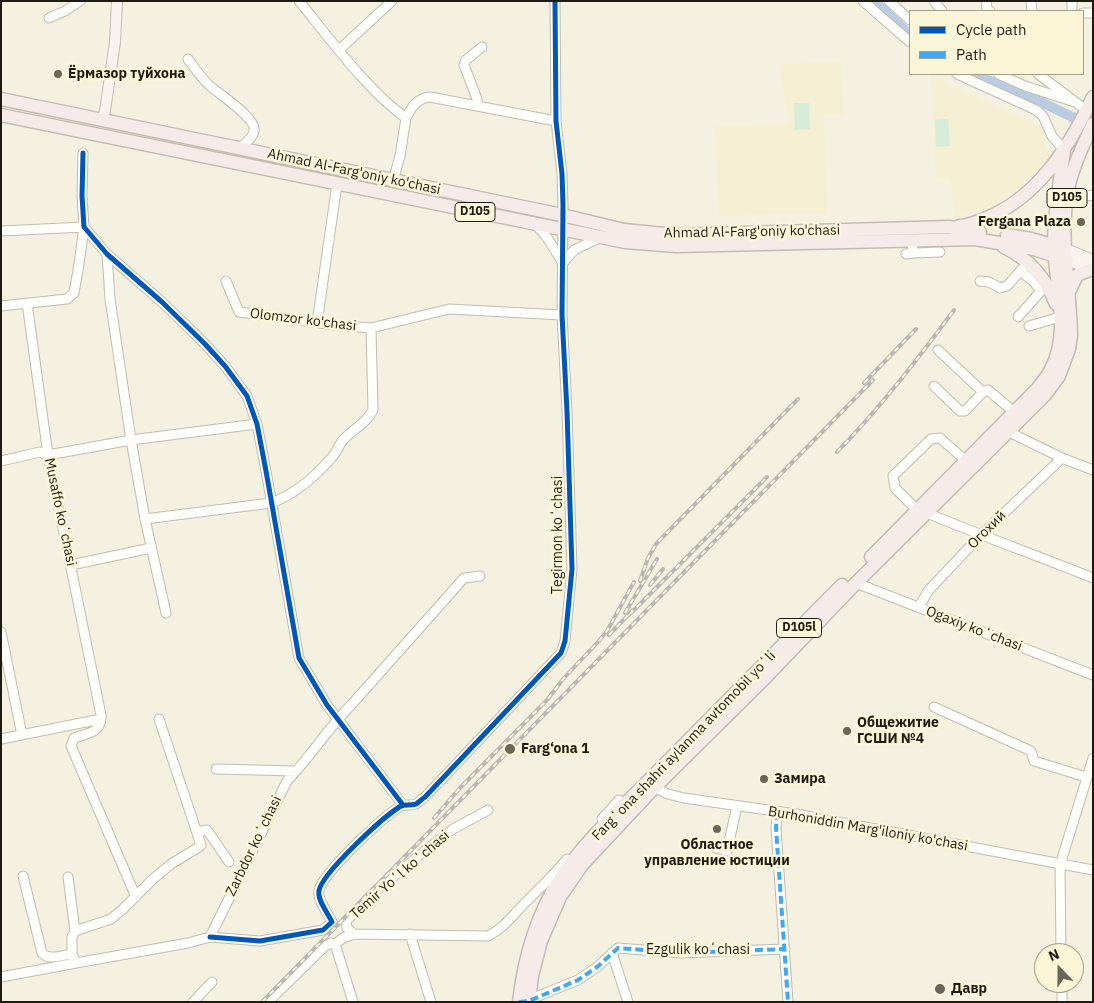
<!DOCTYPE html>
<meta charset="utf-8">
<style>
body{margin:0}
#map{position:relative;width:1094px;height:1003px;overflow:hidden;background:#f4f1e1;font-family:"IBM Plex Sans",sans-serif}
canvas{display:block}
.frame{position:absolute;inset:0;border:2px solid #1e1c12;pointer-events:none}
.legend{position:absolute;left:909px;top:10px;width:175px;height:65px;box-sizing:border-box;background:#fcf6d9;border:1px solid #a39f89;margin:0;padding:6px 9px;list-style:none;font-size:15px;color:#1e1c12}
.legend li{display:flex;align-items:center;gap:10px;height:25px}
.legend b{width:25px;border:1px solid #a39f89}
.north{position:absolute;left:1034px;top:943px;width:50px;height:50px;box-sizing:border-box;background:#fcf6d9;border:1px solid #a39f89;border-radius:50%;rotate:338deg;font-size:14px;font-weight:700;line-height:20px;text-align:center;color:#1e1c12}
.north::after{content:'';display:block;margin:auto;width:18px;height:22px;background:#69675a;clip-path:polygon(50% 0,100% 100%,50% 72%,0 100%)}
</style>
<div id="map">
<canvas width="1094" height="1003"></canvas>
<div class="frame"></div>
<ul class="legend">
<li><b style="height:6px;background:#0057b8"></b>Cycle path</li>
<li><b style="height:6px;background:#3fa9f5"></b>Path</li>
</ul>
<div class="north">N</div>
</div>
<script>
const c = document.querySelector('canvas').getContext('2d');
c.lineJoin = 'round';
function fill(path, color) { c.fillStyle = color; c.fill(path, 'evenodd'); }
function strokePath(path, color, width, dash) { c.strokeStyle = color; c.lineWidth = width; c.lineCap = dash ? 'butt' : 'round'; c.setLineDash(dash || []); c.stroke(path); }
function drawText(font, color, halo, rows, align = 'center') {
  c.font = font + ' "IBM Plex Sans",sans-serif'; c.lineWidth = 5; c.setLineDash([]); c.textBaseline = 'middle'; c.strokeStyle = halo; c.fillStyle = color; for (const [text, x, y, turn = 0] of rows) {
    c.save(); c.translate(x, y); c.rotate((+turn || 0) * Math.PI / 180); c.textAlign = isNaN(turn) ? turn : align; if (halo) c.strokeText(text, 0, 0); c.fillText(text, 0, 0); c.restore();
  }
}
fill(new Path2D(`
 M841,62L843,115H824L827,213L719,216L715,127L790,123L782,85L779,64Z
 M931,76L1037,124L1046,134V147L1053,152L1032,176L1001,201L981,210L954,218L951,177H936Z`), '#f5efd4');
fill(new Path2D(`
 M794,103H809L810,129L795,130Z
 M948,119L950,146L936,147L935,120Z`), '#d7edd7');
strokePath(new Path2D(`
 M874,1L910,35
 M972,74L1039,101L1087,124`), '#bbcbe1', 10);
const minor = new Path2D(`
 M299,1C330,39 367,90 406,118L400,156L393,181
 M863,1L910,42
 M889,1L910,20
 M934,1L942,11
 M986,1L987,10L990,11
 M1031,1L1032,11
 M1072,1V11
 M1083,13H1093
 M49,18L65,11L80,1
 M339,50L392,1
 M188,59C195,68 201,78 210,86C219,94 257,118 254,131C253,138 244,144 239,149
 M957,74L1036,110L1043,116L1052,136L1064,150
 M998,74L1025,86L1075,102
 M1038,74L1086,110
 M477,106V99L464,65L466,60L482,47
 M406,118C411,108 417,98 430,97L556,121
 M83,153L82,196L84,227L107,254L162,302L205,344L225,366L247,396L257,424L266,471L299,658L327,705L403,805
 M1067,199L1093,195
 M535,224L546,236L563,263L574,250L601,237
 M1,231L84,227L79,264L74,293L67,299L1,306
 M913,253L940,252
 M107,254L110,299L131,440L145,519L166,613
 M906,254L913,253L912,240
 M226,281L239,312L334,325L371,328L449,309L562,315
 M980,281L989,282L1000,288L1007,286L1023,268
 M27,303L48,455L101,715C102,733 88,733 74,738L71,746L136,897
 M1018,317L1041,291L1034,282L1020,271
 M317,323L337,184
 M1029,326L1060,317
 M938,350L983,392L988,390L1014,412
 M934,386L960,411H965L983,392
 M1009,432L1062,458L1093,470
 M1,461L40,452L48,455L131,440L257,424
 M917,510L895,488L893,476L931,439L940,438L966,461
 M927,513C982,536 1038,556 1093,578
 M145,519L271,503C296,494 316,476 333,456C337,451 339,445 343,440C353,429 367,423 373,410L371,328
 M71,565L151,548
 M856,583L1093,675
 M919,607L928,591L980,536L1062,458
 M1,632L22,735
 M934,707L1031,751L1034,761L1086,777
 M1,739L101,719
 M216,769L296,771
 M649,785L668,794L684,798L796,814L1093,870
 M488,810L453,829L426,850L377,890L346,921L347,928L354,934L488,936C505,928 515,912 529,899C542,886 555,874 567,859
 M777,812L776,828L788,1002
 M602,819L619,800
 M197,832L207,830L229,862
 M716,848L727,851L737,806
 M23,876L42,953C49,961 62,955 72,954L76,963L188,943L210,937L287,781C311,756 329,727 353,703L464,578L480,576
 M68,877L75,931
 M410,934L431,1002
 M210,937L260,941L323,930L332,922C328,913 317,900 319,891C321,874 385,815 401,806C405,804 411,806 416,804C419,802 422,799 425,797L561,653L565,641L572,569L567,411L562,315L563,205L562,174L556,121L555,1
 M335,944L353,1002
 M612,953L628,1002
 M1061,953L1060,865L1093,758
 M72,954V937L75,931L111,919L123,909L153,879L171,864L199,847L201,845L159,719
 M1,977L76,963
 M1062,983V1002
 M526,1001L578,980L597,967L618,948L681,953L785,949
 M193,1002L212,982
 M268,1002L325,946L331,943L335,944L343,938L354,934`);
const major = new Path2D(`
 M102,120L105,111L115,42L117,1
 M1066,249L1093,260
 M1067,260L1093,270`);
const highway = new Path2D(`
 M1,99L562,215L624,230L675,235L949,227L980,232
 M1,115L625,242L676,246L975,239L1034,249L1067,260
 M959,226C968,226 976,222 984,219C1038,198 1069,147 1093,97
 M1007,235L1031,239L1066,249
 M1004,247C1029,259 1046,278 1056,304
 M1070,290L1077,275L1092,269
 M871,557L1038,388C1042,382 1048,376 1051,369C1071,332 1055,284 1054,245C1054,212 1060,182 1064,150
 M519,1002C524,958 537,914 561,877C586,839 629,801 661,768C721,707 782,646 842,585
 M529,1002L532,976L541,941L560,897L582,865L654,788L761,682L856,583L1045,395L1059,376L1069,349L1071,335C1070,287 1059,236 1068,189C1073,166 1083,145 1093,124`);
strokePath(minor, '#c0bdb1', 11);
strokePath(major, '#c5bbb2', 12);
strokePath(highway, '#c5bbb2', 15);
strokePath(minor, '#fdfdfa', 9);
strokePath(major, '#f8f3ef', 10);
strokePath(highway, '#f5ece9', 12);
const rail = new Path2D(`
 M864,383L916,329
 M837,452C880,408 917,360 954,310
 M640,581L648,558L656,544L798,399
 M650,585L663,569
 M625,613L657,559
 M629,615L767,477
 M609,635L633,610
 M434,818L459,789L547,700L564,678L598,642L607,631L634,582
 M262,1002L873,380`);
strokePath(rail, '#b8b7b3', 4);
strokePath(rail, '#fcf6d9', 2, [5.5]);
strokePath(new Path2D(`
 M777,812L776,828L788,1002
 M519,1002L529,1001L578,980L597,967L618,948L681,953L785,949`), '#3fa9f5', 4, [8, 4]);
strokePath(new Path2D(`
 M83,153L82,196L84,227L107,254L162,302L205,344L225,366L247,396L257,424L266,471L299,658L327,705L403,805
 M210,937L260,941L323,930L332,922C328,913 317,900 319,891C321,874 385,815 401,806C405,804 411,806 416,804C419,802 422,799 425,797L561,653L565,641L572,569L567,411L562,315L563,205L562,174L556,121L555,1`), '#0057b8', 5);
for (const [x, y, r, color] of [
 [58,74,5,"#69675a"],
 [1081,222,5,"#69675a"],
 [847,731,5,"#69675a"],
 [510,749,6,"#69675a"],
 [764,779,5,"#69675a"],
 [717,829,5,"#69675a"],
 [940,989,6,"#69675a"]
]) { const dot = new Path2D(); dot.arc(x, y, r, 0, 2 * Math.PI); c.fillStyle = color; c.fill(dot); strokePath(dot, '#fcf6d9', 2); }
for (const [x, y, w] of [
 [1067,198,40],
 [475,212,40],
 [799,628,45]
]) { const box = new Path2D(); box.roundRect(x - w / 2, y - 9.5, w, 19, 4); c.fillStyle = '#fcf6d9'; c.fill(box); strokePath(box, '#1e1c12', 1); }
drawText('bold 12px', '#1e1c12', null, [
 ["D105",1067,198],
 ["D105",475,212],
 ["D105l",799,628]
]);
drawText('bold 14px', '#1e1c12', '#fcf6d9', [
 ["Ёрмазор туйхона",68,74],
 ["Fergana Plaza",1071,222,"right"],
 ["Общежитие",857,723],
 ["ГСШИ №4",857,739],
 ["Farg‘ona 1",521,749],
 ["Замира",774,779],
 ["Областное",717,845,"center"],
 ["управление юстиции",717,861,"center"],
 ["Давр",951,989]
], 'left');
drawText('14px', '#1e1c12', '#fcf6d9', [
 ["Ahmad Al-Farg'oniy ko'chasi",354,172,12],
 ["Ahmad Al-Farg'oniy ko'chasi",752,232,-1],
 ["Olomzor ko'chasi",303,320,7],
 ["Musaffo koʻchasi",60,512,78],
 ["Огохий",987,530,-45],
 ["Tegirmon koʻchasi",558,535,-90],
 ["Ogaxiy koʻchasi",974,629,21],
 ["Fargʻona shahri aylanma avtomobil yoʻli",684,746,-46],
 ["Burhoniddin Marg'iloniy ko'chasi",868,829,10],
 ["Zarbdor koʻchasi",254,846,-64],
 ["Temir Yoʻl koʻchasi",400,875,-41],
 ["Ezgulik koʻchasi",698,950]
]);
</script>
